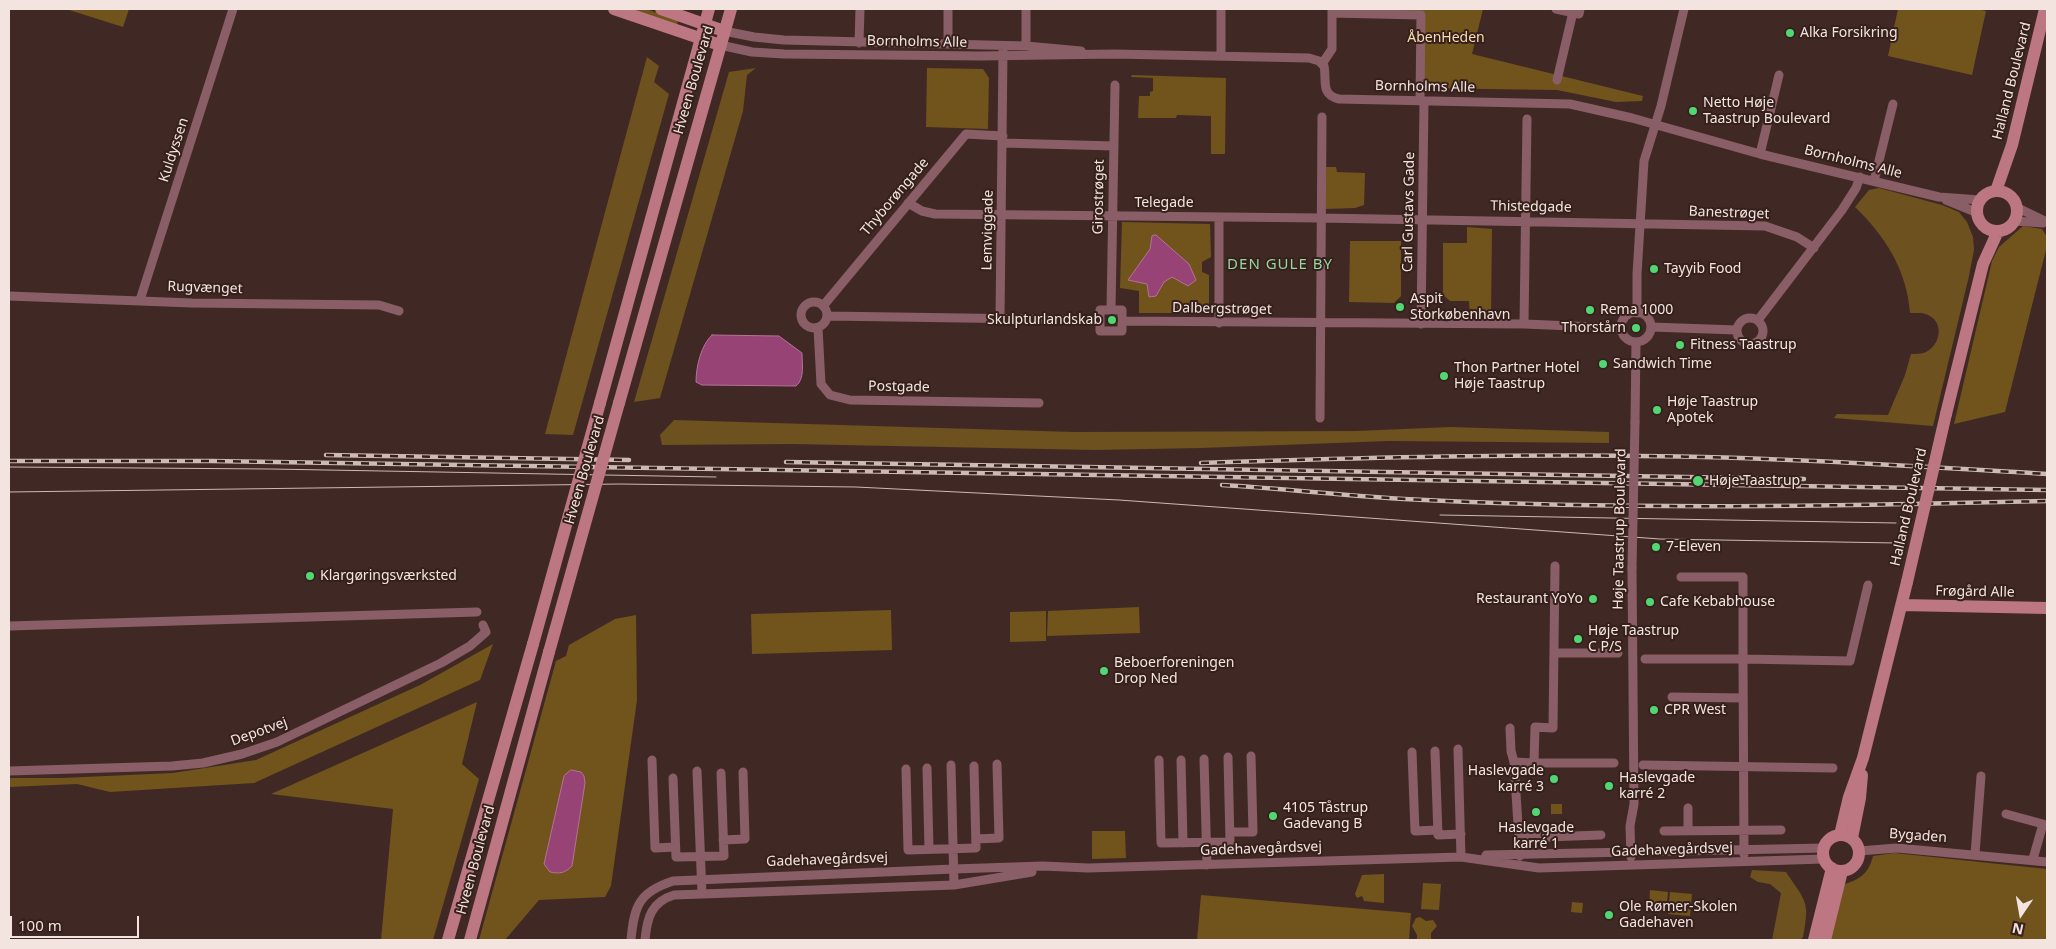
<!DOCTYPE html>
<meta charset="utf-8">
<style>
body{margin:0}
#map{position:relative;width:2056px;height:949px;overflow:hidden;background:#402925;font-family:"Noto Sans",sans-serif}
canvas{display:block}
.frame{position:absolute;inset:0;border:10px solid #f3e4e0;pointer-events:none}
.north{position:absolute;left:1996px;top:889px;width:50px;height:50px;-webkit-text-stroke:4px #36201b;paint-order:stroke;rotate:192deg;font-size:14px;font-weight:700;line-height:20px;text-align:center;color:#f3e4e0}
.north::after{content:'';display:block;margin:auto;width:18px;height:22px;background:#f3e4e0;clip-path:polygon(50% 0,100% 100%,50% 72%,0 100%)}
.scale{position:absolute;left:10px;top:916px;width:129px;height:22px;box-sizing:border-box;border:2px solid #f3e4e0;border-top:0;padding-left:6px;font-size:15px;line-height:18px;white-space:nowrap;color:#f3e4e0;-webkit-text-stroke:4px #36201b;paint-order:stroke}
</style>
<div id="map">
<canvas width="2056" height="949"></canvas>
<div class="frame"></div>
<div class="north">N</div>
<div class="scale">100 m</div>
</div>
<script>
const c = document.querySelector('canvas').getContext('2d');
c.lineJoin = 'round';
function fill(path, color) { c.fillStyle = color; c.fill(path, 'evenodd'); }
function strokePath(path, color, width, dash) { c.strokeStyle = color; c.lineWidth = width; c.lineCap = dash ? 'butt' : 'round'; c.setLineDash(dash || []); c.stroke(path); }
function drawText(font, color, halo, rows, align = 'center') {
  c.font = font + ' "Noto Sans",sans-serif'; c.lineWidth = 4; c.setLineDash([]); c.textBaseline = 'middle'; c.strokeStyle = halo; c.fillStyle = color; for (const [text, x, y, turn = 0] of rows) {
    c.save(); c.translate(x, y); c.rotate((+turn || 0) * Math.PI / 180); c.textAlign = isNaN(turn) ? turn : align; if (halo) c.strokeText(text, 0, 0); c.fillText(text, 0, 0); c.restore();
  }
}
fill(new Path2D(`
 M66,9H129L123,27Z
 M630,9H646L678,20L677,25Z
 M1341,9H1483L1472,54L1643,96L1642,101L1616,102L1557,90L1416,88L1417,12Z
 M1898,9H1976L1986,11L1972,75L1888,56Z
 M927,68L983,69L989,78L988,129L926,127Z
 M1132,75L1226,78L1225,154H1211V116L1177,115L1176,118H1138L1139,96H1150V92L1153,91V78L1131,77Z
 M1326,167H1336L1337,172L1365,173L1364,205L1355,208L1325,209Z
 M1122,222L1210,224L1211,257L1202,262V272L1209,275V313H1139V291L1120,288Z
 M2023,226L2042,229L2047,237V246L2005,412L1954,424L1992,261L1999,247Z
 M1467,227L1492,229L1491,319H1470L1469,301H1450L1443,295V243H1467Z
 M1350,241H1401V296L1394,303L1349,302Z
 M1139,607L1140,633L1047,636L1048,611Z
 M891,610L892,650L752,654L751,614Z
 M1046,611V641L1010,642V612Z
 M636,615L637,700L611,886L605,897L539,900L505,940H479L556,661L566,656L569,645L615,619Z
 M493,644L480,680L254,783L110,792L77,784L9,787V778H62L173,773L256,760L420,685Z
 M477,702L462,764L479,779L433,940H381L393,809L271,794Z
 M1551,804H1562V814H1551Z
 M1092,831H1125L1126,858L1092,859Z
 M1894,853L2047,869V940H1827L1839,886C1858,880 1868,876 1873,856Z
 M1384,874V903L1364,901L1362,896L1357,898L1355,894L1362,875Z
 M1423,883L1441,884L1439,910L1421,909Z
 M1650,890L1668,892L1666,912L1649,911Z
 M1670,892L1692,894L1690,916L1668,914Z
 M1201,895L1411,913L1409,940H1197Z
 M1572,902L1583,903L1582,913L1571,912Z
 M1420,917L1426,921L1433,920L1437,926L1431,933V940H1417V935L1412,926L1416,918Z`), '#71531c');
fill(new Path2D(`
 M647,57L659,66L654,82L669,94L573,435L545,434Z
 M756,68L747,75L743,111L660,398L634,402L729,72Z
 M1879,188L1942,205L1959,212L1967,222L1973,237L1974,250L1969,276L1933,426L1834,418L1837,414L1888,415L1905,375L1911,354C1916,354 1922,354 1926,352C1940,345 1944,324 1930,316C1924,312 1917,313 1910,313C1907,270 1885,236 1855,207L1869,190Z
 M674,420L1074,432L1356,431L1451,427L1609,432V443L1389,441L1201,448L1095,450L792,444L662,445L660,435Z
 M1752,870L1786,872C1806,902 1810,901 1803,937L1800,940H1772L1781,893L1770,884L1758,882L1750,877Z`), '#6d511e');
const water = new Path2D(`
 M1156,235L1189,264L1196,280L1188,286L1172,277L1164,282L1156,296L1149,297L1147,284L1128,280L1150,249L1152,236Z
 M712,335L779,336L802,353C802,363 805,379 796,386L702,385L696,382C696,367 701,345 712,335Z
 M571,770L581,772L584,776L585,783L572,866C565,873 560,874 550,872L544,864L564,776Z`);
fill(water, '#974376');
strokePath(water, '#b37396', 1);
strokePath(new Path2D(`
 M1026,9V46
 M1556,9L1579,14L1580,9
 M1332,13L1421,15L1420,100
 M724,31L754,37L784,40L1026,46L1081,51
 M859,43L860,9
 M948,44V9
 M720,45L752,52L784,54L980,56L1114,54L1309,58L1319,61L1324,66C1327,80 1320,95 1339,99L1570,104L1632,118L1760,154L1939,197L1980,200
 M1221,56V9
 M1322,64L1332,49V9
 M1557,80L1573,12
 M1003,143L1114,146
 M1760,154L1779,75
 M1874,181L1893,104
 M1946,200L1978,213
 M908,203L922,211L935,214L1321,218L1765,226L1797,237L1814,248
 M2018,208L2047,222
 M1219,217V323
 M2015,221L2043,223
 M9,296L192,303L379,305L399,311
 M140,300L233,9
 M801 315a13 13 0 1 1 26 0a13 13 0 1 1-26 0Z
 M823,306L966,134L1003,136
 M1100,310H1122V331H1100Z
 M1111,310L1115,85
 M1621 327a15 15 0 1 1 30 0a15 15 0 1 1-30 0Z
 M1637,313V274L1644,161L1661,106L1684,9
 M827,316L1100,320
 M1737 331a13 13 0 1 1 26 0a13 13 0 1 1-26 0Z
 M1000,318L1003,51
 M1758,320L1842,210L1856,188L1860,177
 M1122,321L1524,324L1621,328
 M1421,324L1424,101
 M1524,324L1527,119
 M1651,327L1737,330
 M818,328L821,384L830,395L850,400L1039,403
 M1320,418L1322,117
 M1635,422L1636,342
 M1681,577H1743V659L1850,661L1868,585
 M9,626L477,612
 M1554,653H1618
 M1645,659H1743L1744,854
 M1672,697L1743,698
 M1510,728L1511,751L1514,762
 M1458,749L1461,857
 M1435,751L1438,835L1461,834
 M1412,752L1415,831L1438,830
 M1204,759L1207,865
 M652,760L655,848L675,847
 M1159,760L1161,843L1230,842L1228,757
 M1181,760L1183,843
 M1534,763H1614
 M951,765L954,885
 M1643,765L1833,768
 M927,768L929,849
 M906,769L908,850L976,848L974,766
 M9,771L172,766L203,763L242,754L277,742L441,663L470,646L486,632L483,625
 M697,771L702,894
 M673,778L676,857L724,856L721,773
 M1688,808V831
 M2006,814L2043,824L2033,859
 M1664,831L1781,830
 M1230,832H1253L1251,756
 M1519,838L1601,835
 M976,839L999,838L997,764
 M723,840L745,839L743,772
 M1859,851L1897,848L2047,862
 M1975,854L1981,776
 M1486,855L1824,848
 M1520,856L1514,762L1534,763L1535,727L1553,728L1555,566
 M1631,857L1630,826L1634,804L1632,568
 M631,940C634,906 639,892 673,881L954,869L1043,866L1088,868L1461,857L1539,868L1824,859
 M645,940C647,918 651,902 674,895L954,885L1032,872`), '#8a5e66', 9);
strokePath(new Path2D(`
 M614,9L720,45
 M661,9L724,31
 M1977 211a20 20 0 1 1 40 0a20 20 0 1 1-40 0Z
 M1996,191L2012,145L2045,9
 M600,403L709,9
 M619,403L731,9
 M1946,414L1983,264L1998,231
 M1902,605L2047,608
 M1840,835L1849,797L1863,758L1907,582
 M1823 853a18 18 0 1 1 36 0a18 18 0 1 1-36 0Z
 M1852,838L1860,798L1862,775
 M448,940L533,644
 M470,940L549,652
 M1814,940L1832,868
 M1825,940L1842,871`), '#bc7783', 12);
strokePath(new Path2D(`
 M9,467L271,469L716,477
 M9,492L619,484L856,487L1119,500L1660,539L1896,543
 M1440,515L1896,523`), '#cbbab6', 1);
const rail = new Path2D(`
 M326,455L629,460
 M9,461H211L2047,490
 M786,462L1804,479
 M1201,463C1347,458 1493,454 1639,456C1775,457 1911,466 2047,474
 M1222,485C1290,489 1357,497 1425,500C1632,510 1840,506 2047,501`);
strokePath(rail, '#cbbab6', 4.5);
strokePath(rail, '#36201b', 2.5, [8]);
strokePath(new Path2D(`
 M1632,568L1635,422`), '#8a5e66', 9);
strokePath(new Path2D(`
 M1907,582L1946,414
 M533,644L600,403
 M549,652L619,403`), '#bc7783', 12);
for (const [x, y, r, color] of [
 [1790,33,5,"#52d673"],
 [1693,111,5,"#52d673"],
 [1654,269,5,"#52d673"],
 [1400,307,5,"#52d673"],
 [1590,310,5,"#52d673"],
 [1112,320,5,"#52d673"],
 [1636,328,5,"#52d673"],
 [1680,345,5,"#52d673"],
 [1603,364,5,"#52d673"],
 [1444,376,5,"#52d673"],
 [1657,410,5,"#52d673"],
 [1698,481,6,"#52d673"],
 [1656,547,5,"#52d673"],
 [310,576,5,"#52d673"],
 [1593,599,5,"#52d673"],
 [1650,602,5,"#52d673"],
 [1578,639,5,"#52d673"],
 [1104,671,5,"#52d673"],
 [1654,710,5,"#52d673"],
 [1554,779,5,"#52d673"],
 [1609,786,5,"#52d673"],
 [1536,812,5,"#52d673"],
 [1273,816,5,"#52d673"],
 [1609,915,5,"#52d673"]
]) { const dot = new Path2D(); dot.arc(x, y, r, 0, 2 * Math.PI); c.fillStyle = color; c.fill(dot); strokePath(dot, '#36201b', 2); }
drawText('14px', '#f3e4e0', '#36201b', [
 ["Alka Forsikring",1800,33],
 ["Netto Høje",1703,103],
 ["Taastrup Boulevard",1703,119],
 ["Tayyib Food",1664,269],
 ["Aspit",1410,299],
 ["Storkøbenhavn",1410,315],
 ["Rema 1000",1600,310],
 ["Skulpturlandskab",1102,320,"right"],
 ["Thorstårn",1626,328,"right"],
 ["Fitness Taastrup",1690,345],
 ["Sandwich Time",1613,364],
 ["Thon Partner Hotel",1454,368],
 ["Høje Taastrup",1454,384],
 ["Høje Taastrup",1667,402],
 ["Apotek",1667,418],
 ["Høje Taastrup",1709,481],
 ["7-Eleven",1666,547],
 ["Klargøringsværksted",320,576],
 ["Restaurant YoYo",1583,599,"right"],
 ["Cafe Kebabhouse",1660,602],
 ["Høje Taastrup",1588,631],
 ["C P/S",1588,647],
 ["Beboerforeningen",1114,663],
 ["Drop Ned",1114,679],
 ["CPR West",1664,710],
 ["Haslevgade",1544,771,"right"],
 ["karré 3",1544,787,"right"],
 ["Haslevgade",1619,778],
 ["karré 2",1619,794],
 ["4105 Tåstrup",1283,808],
 ["Gadevang B",1283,824],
 ["Haslevgade",1536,828,"center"],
 ["karré 1",1536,844,"center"],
 ["Ole Rømer-Skolen",1619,907],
 ["Gadehaven",1619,923]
], 'left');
drawText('14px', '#f8dcb2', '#36201b', [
 ["ÅbenHeden",1446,38]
]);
drawText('14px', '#f3e4e0', '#36201b', [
 ["Bornholms Alle",917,42,1],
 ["Hveen Boulevard",694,80,-74],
 ["Halland Boulevard",2012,81,-76],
 ["Bornholms Alle",1425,87,1],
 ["Kuldyssen",174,150,-72],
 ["Bornholms Alle",1853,162,14],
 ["Thyborøngade",895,197,-50],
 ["Girostrøget",1099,197,-89],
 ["Telegade",1164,203],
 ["Thistedgade",1531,207,1],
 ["Carl Gustavs Gade",1409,212,-89],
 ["Banestrøget",1729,213,2],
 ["Lemviggade",988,230,-89],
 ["Rugvænget",205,288,2],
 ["Dalbergstrøget",1222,309,1],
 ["Postgade",899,387,1],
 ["Hveen Boulevard",585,470,-74],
 ["Halland Boulevard",1909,507,-77],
 ["Høje Taastrup Boulevard",1620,529,-89],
 ["Frøgård Alle",1975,592,1],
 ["Depotvej",259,732,-20],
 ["Bygaden",1918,836,4],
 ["Gadehavegårdsvej",1261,849,-2],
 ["Gadehavegårdsvej",1672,850,-2],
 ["Hveen Boulevard",476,860,-75],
 ["Gadehavegårdsvej",827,860,-2]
]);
c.letterSpacing = '1px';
drawText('15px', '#95d59f', '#36201b', [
 ["DEN GULE BY",1280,265]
]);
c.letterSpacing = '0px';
</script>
